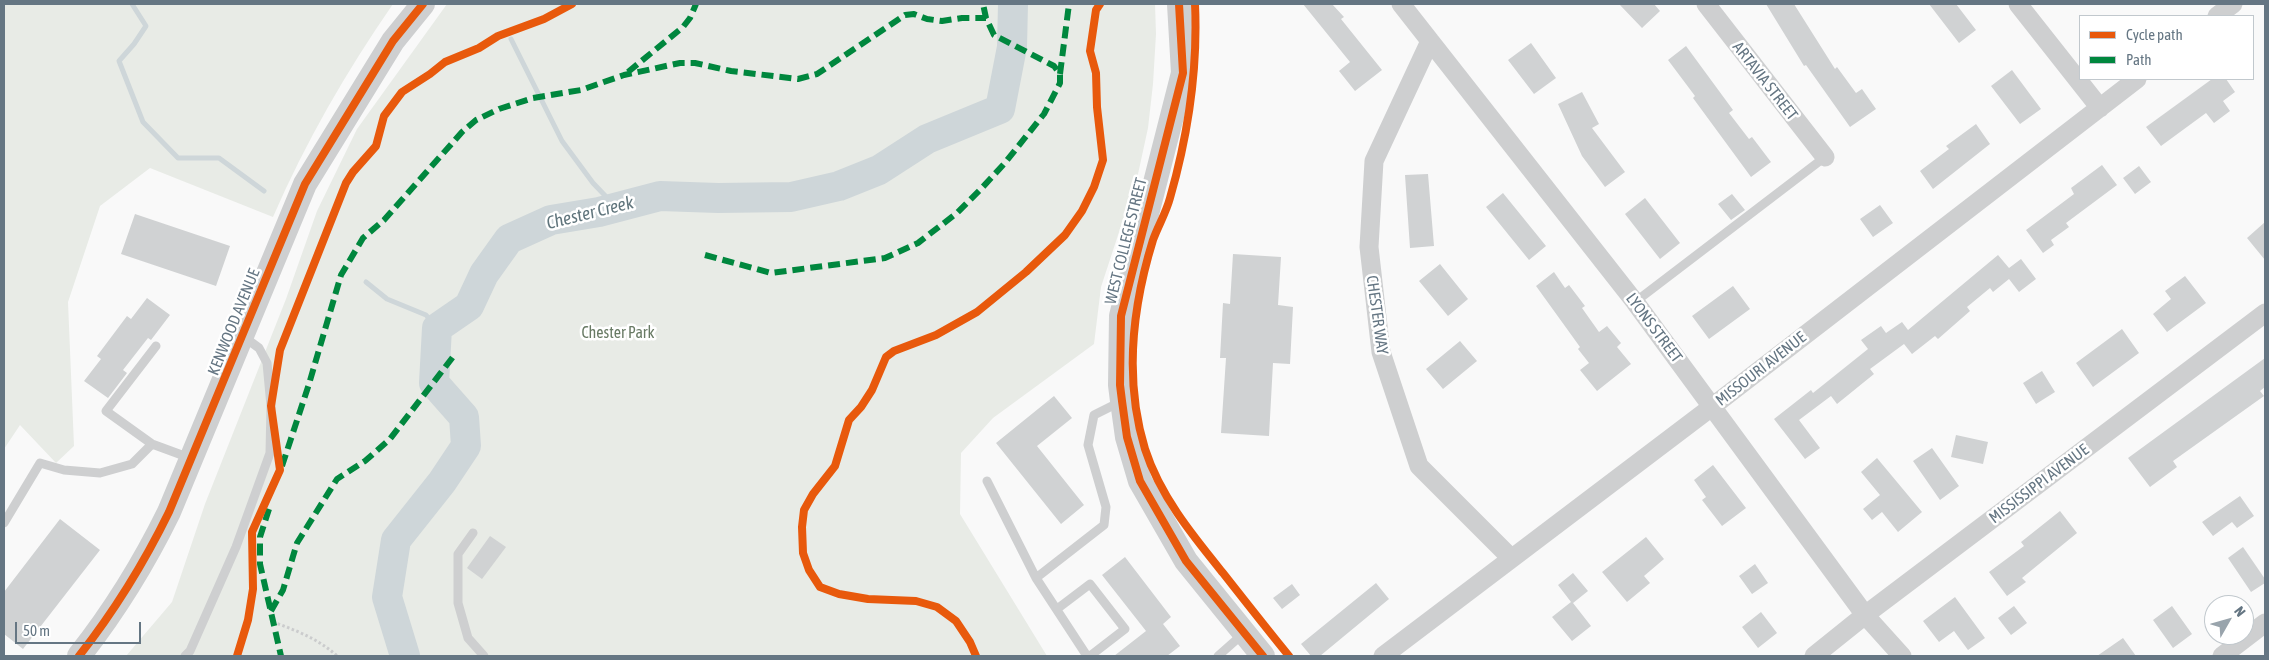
<!DOCTYPE html>
<style>
body{margin:0}
#map{position:relative;width:2269px;height:660px;overflow:hidden;background:#f9f9f9;font-family:"Asap Condensed",sans-serif}
canvas{display:block}
.frame{position:absolute;inset:0;border:5px solid #657683;pointer-events:none}
.legend{position:absolute;left:2079px;top:15px;width:175px;height:65px;box-sizing:border-box;background:#fff;border:1px solid #c1c8cd;margin:0;padding:6px 9px;list-style:none;font-size:15px;color:#657683}
.legend li{display:flex;align-items:center;gap:10px;height:25px}
.legend b{width:25px;border:1px solid #c1c8cd}
.north{position:absolute;left:2204px;top:595px;width:50px;height:50px;box-sizing:border-box;background:#fff;border:1px solid #c1c8cd;border-radius:50%;rotate:52deg;font-size:14px;font-weight:700;line-height:20px;text-align:center;color:#657683}
.north::after{content:'';display:block;margin:auto;width:18px;height:22px;background:#99a4ac;clip-path:polygon(50% 0,100% 100%,50% 72%,0 100%)}
.scale{position:absolute;left:15px;top:622px;width:126px;height:22px;box-sizing:border-box;border:2px solid #657683;border-top:0;padding-left:6px;font-size:15px;line-height:18px;white-space:nowrap;color:#657683;-webkit-text-stroke:4px #fff;paint-order:stroke}
</style>
<div id="map">
<canvas width="2269" height="660"></canvas>
<div class="frame"></div>
<ul class="legend">
<li><b style="height:6px;background:#e8590c"></b>Cycle path</li>
<li><b style="height:6px;background:#00873e"></b>Path</li>
</ul>
<div class="north">N</div>
<div class="scale">50 m</div>
</div>
<script>
const c = document.querySelector('canvas').getContext('2d');
c.lineJoin = 'round';
function fill(path, color) { c.fillStyle = color; c.fill(path, 'evenodd'); }
function strokePath(path, color, width, dash) { c.strokeStyle = color; c.lineWidth = width; c.lineCap = dash ? 'butt' : 'round'; c.setLineDash(dash || []); c.stroke(path); }
function drawText(font, color, halo, rows, align = 'center') {
  c.font = font + ' "Asap Condensed",sans-serif'; c.lineWidth = 5; c.setLineDash([]); c.textBaseline = 'middle'; c.strokeStyle = halo; c.fillStyle = color; for (const [text, x, y, turn = 0] of rows) {
    c.save(); c.translate(x, y); c.rotate((+turn || 0) * Math.PI / 180); c.textAlign = isNaN(turn) ? turn : align; if (halo) c.strokeText(text, 0, 0); c.fillText(text, 0, 0); c.restore();
  }
}
fill(new Path2D(`
 M4,4H393C346,72 306,141 273,217L150,168L100,206L68,302L74,446L56,463L20,425L4,449Z
 M447,4H1155L1156,34L1153,84L1148,128L1138,174L1101,287L1094,344L993,418L961,453L960,514L1047,656H126L172,602L205,504L286,299L317,211L357,129Z`), '#e8ebe6');
strokePath(new Path2D(`
 M132,4L146,26L134,44L119,61L143,122L178,158H219L264,191
 M511,39L562,141L593,183L616,207
 M366,282L387,299L426,315L437,328`), '#ced6d9', 5);
strokePath(new Path2D(`
 M405,656L387,597L396,540L442,482L466,446L464,417L434,383L437,328L469,306L484,274L509,239L551,220L599,212L660,196L718,198L791,197L839,186L879,170L927,139L1000,109L1012,47L1013,4`), '#ced6d9', 30);
fill(new Path2D(`
 M1303,4H1332L1344,17L1341,19L1382,70L1355,91L1339,71L1350,62Z
 M1619,4H1654L1660,11L1642,28Z
 M1766,4H1794L1835,69L1837,67L1856,93L1862,89L1876,109L1850,127L1806,65L1804,66Z
 M1929,4H1956L1976,30L1959,43Z
 M1531,43L1556,78L1534,94L1508,60Z
 M1686,46L1733,110L1729,113L1749,139L1752,137L1771,162L1751,177L1693,98L1695,96L1668,60Z
 M2012,70L2041,109L2020,124L1991,86Z
 M2212,79H2226L2235,92L2223,101L2230,111L2214,123L2206,113L2161,146L2146,127Z
 M1582,92L1599,124L1592,128L1625,172L1605,187L1582,156L1558,104Z
 M1976,124L1990,144L1933,189L1920,171L1949,149L1946,146Z
 M2102,165L2117,185L2066,223L2069,227L2051,240L2054,245L2043,253L2026,230L2074,194L2071,188Z
 M2139,166L2151,182L2135,194L2123,178Z
 M1428,174L1434,246L1410,248L1405,175Z
 M1503,193L1546,246L1529,260L1486,207Z
 M1732,194L1745,210L1731,220L1718,204Z
 M1645,198L1680,243L1660,259L1625,214Z
 M1880,205L1893,223L1873,237L1860,219Z
 M135,214L230,246L216,286L121,254Z
 M2265,222V260L2247,238Z
 M1233,254L1281,257L1278,305L1293,307L1290,364L1273,363L1269,436L1221,433L1226,358H1220L1223,303L1230,304Z
 M1998,255L2009,268L2021,259L2036,279L2019,292L2009,279L1993,292L1990,288L1967,307L1970,311L1938,339L1935,336L1912,354L1904,344L1870,369L1874,374L1837,404L1831,396L1799,420L1820,448L1805,459L1774,419L1811,390L1813,393L1868,349L1861,340L1881,326L1886,333L1902,322L1908,330Z
 M1440,264L1468,299L1448,316L1419,281Z
 M1554,272L1565,288L1569,285L1585,306L1582,308L1599,332L1607,326L1621,343L1617,347L1631,364L1597,391L1580,370L1589,363L1578,349L1580,347L1536,286Z
 M2185,276L2206,303L2167,332L2153,314L2171,299L2165,291Z
 M1733,286L1750,309L1709,339L1692,316Z
 M147,298L170,315L151,340L148,338L123,370L127,373L108,398L84,381L101,359L97,356L127,316L131,319Z
 M2122,329L2139,353L2093,387L2076,363Z
 M1460,341L1477,361L1443,389L1426,369Z
 M2265,358V387L2260,391L2264,396L2173,461L2177,467L2150,487L2128,458Z
 M2042,371L2055,392L2036,404L2023,383Z
 M1054,396L1072,418L1037,446L1084,505L1061,524L996,443Z
 M1956,435L1988,442L1983,464L1951,457Z
 M1932,448L1959,486L1940,500L1913,461Z
 M1877,458L1922,512L1898,532L1882,512L1872,520L1863,509L1880,495L1861,472Z
 M1713,465L1746,508L1722,526L1702,500L1706,497L1694,480Z
 M2240,496L2254,516L2237,528L2232,522L2213,536L2202,522Z
 M2060,511L2077,533L2022,578L2026,582L2007,596L1989,572L2024,546L2021,542Z
 M60,519L100,550L23,649L4,634V592Z
 M490,536L506,547L482,579L467,568Z
 M1646,537L1664,559L1644,576L1650,583L1627,602L1602,572Z
 M2243,547L2265,579V583L2251,592L2228,558Z
 M1125,557L1171,617L1163,624L1180,646L1167,656H1114L1146,631L1102,575Z
 M1755,564L1768,583L1752,594L1739,576Z
 M1573,573L1588,591L1573,603L1591,626L1572,641L1552,617L1571,602L1558,585Z
 M1376,583L1389,599L1320,656H1311L1301,644Z
 M1292,584L1300,595L1282,609L1273,598Z
 M1955,597L1985,638L1968,650L1954,631L1939,642L1923,621Z
 M2014,606L2027,623L2011,635L1998,618Z
 M2172,606L2192,634L2173,648L2153,620Z
 M1761,612L1777,633L1758,648L1742,627Z
 M2123,638L2136,656H2097Z`), '#d0d2d3');
strokePath(new Path2D(`
 M273,622C295,630 319,639 337,656`), '#cbcccd', 3, [2.5, 2.5]);
strokePath(new Path2D(`
 M1635,302L1825,157
 M152,444L106,411L156,346
 M987,481L1036,578
 M4,523L40,463L64,470L100,473L132,464L152,444L190,458
 M473,533L458,554V603L468,638L484,656
 M1057,609L1090,584L1125,629L1090,656
 M185,656L190,651L236,547L270,453L271,406L267,363L259,348L244,337
 M1087,656L1036,578L1104,525L1106,507L1088,445L1094,415L1120,402
 M1218,656L1244,633`), '#cecfd0', 9);
strokePath(new Path2D(`
 M1401,4L1635,302L1865,615L1902,656
 M1706,4L1825,157
 M2018,4L2100,108
 M2217,16L2233,4
 M1430,41L1374,161L1369,247L1381,352L1419,466L1511,558
 M1383,656L1713,406L2137,79
 M1814,656L1865,615L2265,313
 M2222,656L2265,623`), '#cecfd0', 19);
strokePath(new Path2D(`
 M1179,4L1183,73L1121,316L1120,385L1122,401L1127,437L1140,481L1186,561L1263,656
 M79,656C116,609 143,565 169,512L305,184L393,41L423,4`), '#cecfd0', 24);
strokePath(new Path2D(`
 M628,72L683,27L690,18L696,4
 M1060,74L1069,4
 M705,255L771,273L885,258L918,243L957,213L980,190L1004,164L1044,114L1060,83V74L1054,66L994,35L986,18L983,4
 M282,466L309,384L341,275L363,238L384,220L462,132L476,120L499,109L533,98L581,90L624,75L680,63H695L731,71L798,79L817,74L905,15L914,14L927,19L942,21L962,18H986
 M269,509L260,537V564L281,656
 M271,611L283,590L297,543L337,479L365,461L390,439L456,353`), '#00873e', 6, [12, 6]);
strokePath(new Path2D(`
 M1179,4L1183,73L1121,316L1120,385L1122,401L1127,437L1140,481L1186,561L1263,656
 M1195,4C1198,70 1188,135 1170,198C1166,213 1158,226 1153,240C1132,308 1124,380 1145,449C1160,496 1193,536 1223,573C1245,601 1267,629 1289,656
 M79,656C116,609 143,565 169,512L305,184L393,41L423,4
 M237,656L248,620L253,589L252,532L280,470L271,406L280,350L346,183L353,172L376,146L384,116L402,92L430,74L445,62L479,48L498,36L544,19L572,4
 M976,656L970,642L956,621L937,607L916,601L868,599L839,594L820,587L809,570L803,553L802,527L804,510L813,494L835,466L849,420L861,407L872,390L886,357L894,351L936,335L977,312L1026,272L1065,235L1082,211L1094,187L1103,160L1097,107L1096,73L1090,51L1096,10L1100,4`), '#e8590c', 8);
drawText('16px', '#657683', '#fff', [
 ["ARTAVIA STREET",1765,81,52],
 ["WEST COLLEGE STREET",1126,241,-76],
 ["CHESTER WAY",1377,315,82],
 ["KENWOOD AVENUE",234,322,-68],
 ["LYONS STREET",1654,328,53],
 ["MISSOURI AVENUE",1761,369,-38],
 ["MISSISSIPPI AVENUE",2039,484,-37]
]);
drawText('16px', '#687a64', '#fff', [
 ["Chester Park",618,333]
]);
drawText('italic 18px', '#60757c', '#fff', [
 ["Chester Creek",590,213,-14]
]);
</script>
